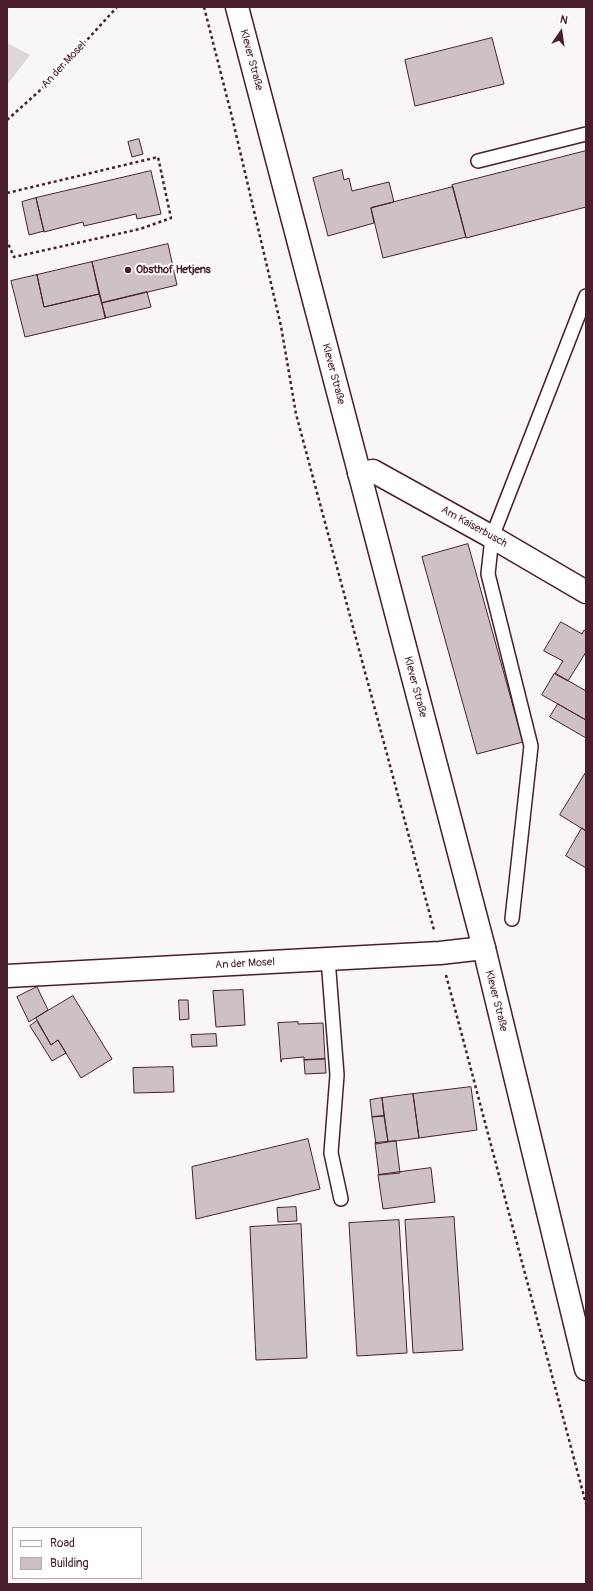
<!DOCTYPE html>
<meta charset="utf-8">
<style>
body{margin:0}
#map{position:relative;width:593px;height:1591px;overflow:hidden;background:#f8f6f7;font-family:Pangolin,sans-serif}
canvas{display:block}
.frame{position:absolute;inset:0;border:8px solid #4a1f2b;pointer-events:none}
.legend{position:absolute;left:12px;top:1527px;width:130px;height:52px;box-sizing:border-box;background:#fff;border:1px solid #b7a5aa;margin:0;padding:5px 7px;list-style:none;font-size:12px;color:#4a1f2b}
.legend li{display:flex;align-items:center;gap:8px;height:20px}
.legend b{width:20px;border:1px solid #b7a5aa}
.north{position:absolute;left:541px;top:12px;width:40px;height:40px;-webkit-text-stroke:3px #fff;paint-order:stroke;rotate:13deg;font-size:11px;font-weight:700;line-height:16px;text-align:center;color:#4a1f2b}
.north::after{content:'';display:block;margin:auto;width:14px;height:18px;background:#4a1f2b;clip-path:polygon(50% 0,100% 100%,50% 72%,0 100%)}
</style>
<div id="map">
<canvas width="593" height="1591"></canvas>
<div class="frame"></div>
<ul class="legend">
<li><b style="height:5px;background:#fff"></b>Road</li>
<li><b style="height:11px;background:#cdc1c4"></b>Building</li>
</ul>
<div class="north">N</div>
</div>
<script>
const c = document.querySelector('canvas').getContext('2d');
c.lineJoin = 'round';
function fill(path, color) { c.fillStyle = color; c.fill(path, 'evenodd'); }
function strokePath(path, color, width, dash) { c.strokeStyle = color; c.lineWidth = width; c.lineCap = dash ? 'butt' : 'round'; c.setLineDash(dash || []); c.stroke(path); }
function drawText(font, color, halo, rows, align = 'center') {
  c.font = font + ' Pangolin,sans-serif'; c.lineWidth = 4; c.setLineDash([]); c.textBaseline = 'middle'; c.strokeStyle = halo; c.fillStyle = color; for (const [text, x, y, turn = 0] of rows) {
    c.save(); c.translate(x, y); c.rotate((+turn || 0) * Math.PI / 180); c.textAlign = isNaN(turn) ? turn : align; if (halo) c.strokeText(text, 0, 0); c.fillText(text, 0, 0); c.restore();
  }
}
fill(new Path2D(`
 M7,43L30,55L7,85Z`), '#ded6d9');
const building = new Path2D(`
 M492,38L504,84L415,106L405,60Z
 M139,139L143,154L132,157L128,142Z
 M586,151V207L466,238L452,185Z
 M342,170L344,180L349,178L352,191L389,182L394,202L371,208L374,223L328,236L313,178Z
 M151,171L161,214L137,219L136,214L84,226L83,222L44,232L36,198Z
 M453,187L466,237L383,258L371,208Z
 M36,198L44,231L29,235L22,202Z
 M168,244L177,285L102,303L92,262Z
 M92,262L99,294L44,307L37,275Z
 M37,275L44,307L99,294L106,318L25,337L11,281Z
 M147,292L151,307L105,318L102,303Z
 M468,544L523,742L477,754L422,557Z
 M561,622L582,634L584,630L586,632V652L568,681L555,674L563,661L544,651Z
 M555,673L586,691V720L542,695Z
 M558,704L586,720V738L550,717Z
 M586,772V831L560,815Z
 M582,828L586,831V868L566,856Z
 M37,987L48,1010L29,1022L17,997Z
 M243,990L245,1025L216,1027L213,991Z
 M73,996L112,1059L81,1078L58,1040L51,1045L36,1018Z
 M179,1000H188L189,1019L180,1020Z
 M37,1021L51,1045L58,1040L66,1053L52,1061L30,1026Z
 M298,1022V1024L323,1023L325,1059L304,1060V1057L282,1059L281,1062L278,1023Z
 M216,1034L217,1046L192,1047L191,1035Z
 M325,1059L326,1073L305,1074L304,1060Z
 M173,1067L174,1092L134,1093L133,1068Z
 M471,1087L477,1130L419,1138L413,1094Z
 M413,1094L419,1138L388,1142L382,1098Z
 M382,1098L384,1116L372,1117L370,1100Z
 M384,1116L388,1142L376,1144L372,1117Z
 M308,1139L320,1189L196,1219L192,1167Z
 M396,1141L400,1173L379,1175L375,1143Z
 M431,1168L435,1202L383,1209L378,1175Z
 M296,1207L297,1221L278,1222L277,1208Z
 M454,1217L463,1350L413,1353L405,1220Z
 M399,1220L407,1353L357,1356L349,1223Z
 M301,1224L307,1358L256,1360L250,1227Z`);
fill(building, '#cdc1c4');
strokePath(building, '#4a1f2b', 1);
const service = new Path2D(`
 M478,161L586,134
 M512,919L531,746L488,574L492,537L586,296
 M328,959L337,1075L331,1153L341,1199`);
const minor = new Path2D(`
 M359,473L373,471L492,537L586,592
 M7,976L440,953L484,948`);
const primary = new Path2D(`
 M237,7L484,948L586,1369`);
strokePath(service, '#4a1f2b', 16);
strokePath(minor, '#4a1f2b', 25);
strokePath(primary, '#4a1f2b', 25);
strokePath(new Path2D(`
 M204,7L232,117L281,326L296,414L434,930
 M7,120L46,85L117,7
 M7,193L158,157L171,218L140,229L14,257L7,241
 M446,975L586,1504`), '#4a1f2b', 2.5, [3, 3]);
strokePath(service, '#fff', 13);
strokePath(minor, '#fff', 22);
strokePath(primary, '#fff', 22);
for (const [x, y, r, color] of [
 [128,270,4,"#4a1f2b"]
]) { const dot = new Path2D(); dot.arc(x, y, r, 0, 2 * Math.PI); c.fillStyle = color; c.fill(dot); strokePath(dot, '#fff', 1.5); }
drawText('11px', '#4a1f2b', '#fff', [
 ["Klever Straße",251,60,75],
 ["An der Mosel",64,65,-47],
 ["Klever Straße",333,374,75],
 ["Am Kaiserbusch",474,527,29],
 ["Klever Straße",415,687,75],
 ["An der Mosel",245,964,-3],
 ["Klever Straße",496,1001,76]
]);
drawText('bold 11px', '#4a1f2b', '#fff', [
 ["Obsthof Hetjens",136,270]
], 'left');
</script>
